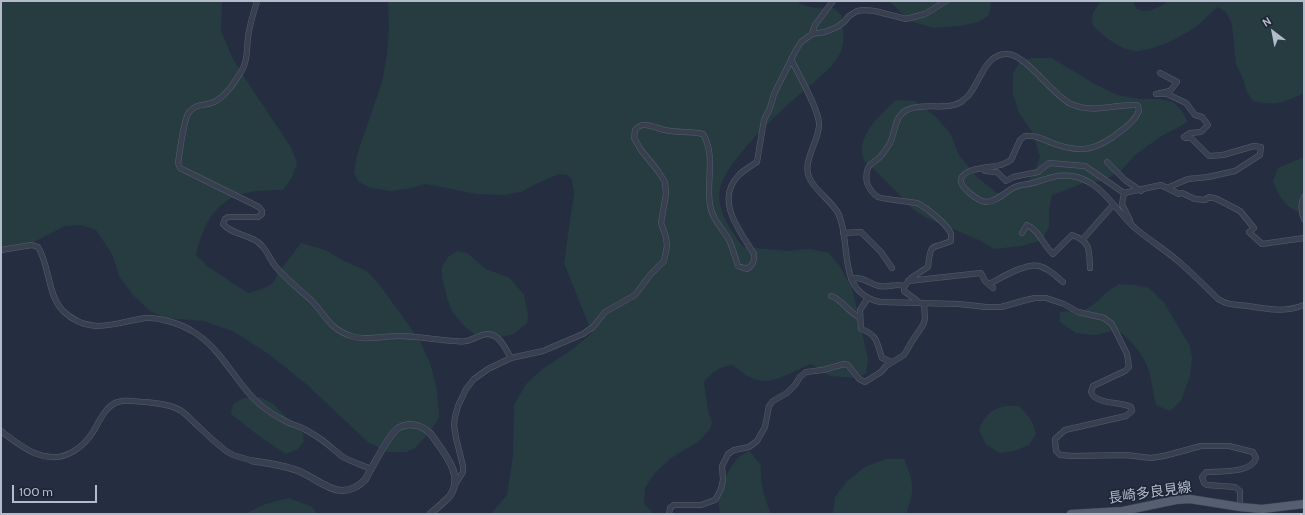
<!DOCTYPE html>
<meta charset="utf-8">
<style>
body{margin:0}
#map{position:relative;width:1305px;height:515px;overflow:hidden;background:#242e40;font-family:Cabin,sans-serif}
canvas{display:block}
.frame{position:absolute;inset:0;border:2px solid #b4bccb;pointer-events:none}
.north{position:absolute;left:1253px;top:12px;width:40px;height:40px;-webkit-text-stroke:3px #1d2535;paint-order:stroke;rotate:328deg;font-size:11px;font-weight:700;line-height:16px;text-align:center;color:#b4bccb}
.north::after{content:'';display:block;margin:auto;width:14px;height:18px;background:#b4bccb;clip-path:polygon(50% 0,100% 100%,50% 72%,0 100%)}
.scale{position:absolute;left:12px;top:485px;width:85px;height:18px;box-sizing:border-box;border:2px solid #b4bccb;border-top:0;padding-left:5px;font-size:12px;line-height:14px;white-space:nowrap;color:#b4bccb;-webkit-text-stroke:3px #1d2535;paint-order:stroke}
</style>
<div id="map">
<canvas width="1305" height="515"></canvas>
<div class="frame"></div>
<div class="north">N</div>
<div class="scale">100 m</div>
</div>
<script>
const c = document.querySelector('canvas').getContext('2d');
c.lineJoin = 'round';
function fill(path, color) { c.fillStyle = color; c.fill(path, 'evenodd'); }
function strokePath(path, color, width, dash) { c.strokeStyle = color; c.lineWidth = width; c.lineCap = dash ? 'butt' : 'round'; c.setLineDash(dash || []); c.stroke(path); }
function drawText(font, color, halo, rows, align = 'center') {
  c.font = font + ' Cabin,"Noto Sans JP",sans-serif'; c.lineWidth = 3; c.setLineDash([]); c.textBaseline = 'middle'; c.strokeStyle = halo; c.fillStyle = color; for (const [text, x, y, turn = 0] of rows) {
    c.save(); c.translate(x, y); c.rotate((+turn || 0) * Math.PI / 180); c.textAlign = isNaN(turn) ? turn : align; if (halo) c.strokeText(text, 0, 0); c.fillText(text, 0, 0); c.restore();
  }
}
fill(new Path2D(`
 M1,1H222L221,31L233,59L250,86L291,147L297,163L292,177L283,190C271,190 257,190 246,193C214,200 203,226 196,255L207,266L248,293L262,289L272,284L282,268L301,243L325,250L344,261L367,271L382,288L420,341L430,363L437,389L439,417L430,432L415,448L406,452H388L369,443L306,384L270,355L233,331L203,321L165,318L150,311L134,296L120,278L112,254L96,230L82,225L65,226L30,244L1,251Z
 M388,1H796C809,9 820,9 834,8L841,15C843,26 845,37 842,48C838,63 818,79 806,89C783,108 726,160 720,189C716,211 731,230 743,247L788,251L810,249L829,253L839,265L852,288L868,359L866,373L859,378L830,376L811,364C779,377 764,394 733,365C719,367 712,372 704,382L708,411L712,422L710,429L698,442L671,458L654,474L645,488L644,504L654,514H491L507,495L513,456L514,405L526,384L545,367L573,349L592,333L564,263L574,193L572,180L568,175L559,174L536,184L521,192L504,195L477,194L426,184L407,189L391,191L371,188L359,182L354,173L357,155L382,82L387,55L389,27Z
 M889,1H990L991,6L988,16L978,22L959,26L934,28L910,21Z
 M1101,1H1136L1134,4L1137,9C1148,14 1158,8 1168,1H1304V93C1282,103 1277,106 1253,101L1247,92L1243,79L1236,64L1232,24L1226,12L1218,7C1210,12 1205,20 1197,26C1181,37 1158,49 1138,51C1124,52 1100,35 1092,24L1093,13Z
 M1032,58H1052L1093,83L1117,95L1140,99H1159L1173,102L1182,111L1188,122L1160,137L1135,155L1122,170L1105,180L1084,183L1052,195L1049,211V227L1042,240L1022,246L994,249L981,241L925,217L914,210L877,172L864,161C863,157 861,150 862,146C866,127 883,112 896,100L915,101L935,116L950,133L959,155L977,177L997,193L1012,192L1033,176L1040,157L1033,133L1019,113L1013,94V74L1020,61Z
 M1304,157V214C1285,208 1280,198 1273,181L1278,168Z
 M457,251L467,253L486,269L510,278L524,295L528,314L527,323L514,334L493,339L478,337L462,324L452,311L447,298L442,277V267L448,257Z
 M1119,284L1135,285L1149,288L1164,303L1190,346L1192,358L1190,376L1181,401L1170,411L1156,405C1153,394 1152,382 1149,371C1143,354 1132,340 1117,330L1095,335L1076,333L1060,322V312L1085,310L1098,301L1108,291Z
 M260,397L272,403L303,433L304,441L298,449L286,454L259,436L231,414L233,404L243,398Z
 M1005,406H1019C1028,414 1033,421 1036,434L1029,445L1014,451L999,453L986,444L979,430C985,415 990,410 1005,406Z
 M749,451L761,465C760,483 764,497 771,514H720L718,498L722,484L731,467L739,457Z
 M886,459H904C914,482 915,491 906,514H833L835,497L847,481L865,467Z
 M289,498L312,507L317,514H244L266,504Z`), '#263c41');
const minor = new Path2D(`
 M257,1C254,11 251,21 249,31C246,45 249,59 241,72C234,83 226,96 214,102C206,106 196,103 189,112C183,121 180,151 178,163L180,168L259,207L262,211V214L258,217H228L225,219L223,224C233,236 252,234 262,246C268,252 270,260 276,267C286,279 299,289 311,300C325,314 329,329 351,336C366,341 384,336 399,336C418,336 436,340 454,341C458,341 463,342 466,341C474,340 481,333 489,334C500,335 506,350 511,358
 M812,34L815,25L833,1
 M791,59C798,74 819,109 819,124C820,139 802,161 809,177C815,192 832,200 839,215C852,246 836,292 880,302L959,304L986,307H1001L1026,300L1035,298H1046L1064,304L1078,312L1104,318L1112,324L1127,354L1129,367L1125,371L1093,386L1091,392C1096,405 1120,401 1131,407L1132,411L1126,416L1065,430L1055,439L1056,451L1060,455L1073,456L1126,455L1151,458L1164,456L1201,446H1229L1253,452L1256,458C1252,473 1222,471 1209,472H1206L1202,477L1204,483L1207,485L1235,487L1240,491V507
 M1160,73L1177,82L1170,91L1156,94H1167L1186,103L1195,115L1202,117L1208,125L1201,132L1190,133L1184,137L1186,138H1191L1209,156L1223,155L1254,146L1261,147L1260,155L1235,171L1208,177L1188,179L1167,188
 M1107,162L1125,180L1141,191
 M983,168L985,171L997,172L1006,181L1013,177L1038,172L1049,163L1085,166L1124,193
 M1304,197C1300,205 1301,212 1304,219
 M1130,220L1122,204L1124,193L1161,185L1179,194L1182,193L1195,199L1205,200L1209,197L1217,199L1240,211L1254,228L1249,232L1262,244L1304,238
 M843,233L861,232L881,252L892,268
 M1022,233L1027,225C1039,230 1043,245 1053,254L1072,235C1091,242 1089,249 1090,268
 M1083,239L1113,205
 M1,250L32,245L38,247C50,266 47,294 63,311C91,337 115,322 146,318C159,317 181,324 192,331C220,347 233,378 255,400C265,410 275,416 287,422C293,425 299,426 304,429C310,432 316,436 322,440C329,445 336,452 343,457C352,462 362,465 371,469
 M851,279C864,276 867,283 879,286C887,288 896,283 904,286
 M908,281L981,273L985,281L993,288
 M989,284C1001,278 1025,263 1039,266C1048,268 1056,276 1063,282
 M831,296C843,300 848,312 859,317
 M868,298L860,310L861,329C877,334 877,343 882,358L892,362
 M920,303L904,291V287L911,278L928,267C931,241 931,250 951,241C951,240 951,235 951,234C948,225 926,207 917,203C907,201 887,200 878,197C873,194 869,188 867,183C866,178 866,173 868,168C870,163 876,161 879,158C883,154 887,148 890,143C896,131 894,116 907,110C923,102 947,111 961,102C963,100 966,98 968,96C980,83 985,53 1007,54C1026,54 1053,96 1071,104C1093,114 1114,104 1136,105L1138,106L1139,111C1134,123 1123,129 1113,137C1091,152 1077,152 1052,143C1043,139 1035,135 1025,136L1020,140L1011,160C1007,162 1004,164 1000,165C990,168 965,167 961,179C959,187 978,201 986,202C997,202 1006,191 1015,187C1021,184 1027,185 1033,183C1047,179 1056,174 1071,176C1100,179 1115,210 1135,228C1149,240 1164,249 1178,261C1192,273 1205,286 1218,299C1229,306 1236,304 1248,306C1269,309 1284,313 1304,305
 M1,431C22,447 47,468 74,451C82,446 88,440 93,432C99,422 106,405 118,402C126,399 137,402 145,402C156,403 168,404 178,409C186,413 192,421 199,427C207,435 216,443 226,451L233,455L253,461
 M455,485L463,472V466L456,438L454,425L455,417L458,406L466,389L474,379L488,369L511,358L543,351L583,334L593,327L605,312L635,295L650,275L664,261L667,246L666,237L661,223L666,194L665,182L658,171L641,150L634,138L635,130C637,128 640,125 643,125C651,124 658,129 665,130C677,133 690,131 703,134C716,156 706,181 710,205C712,219 722,228 729,240C733,248 735,258 738,266L747,269C753,265 755,261 754,254C740,231 714,200 739,175C744,170 751,166 757,162L764,120L770,108L774,94L796,50L801,42L812,34L825,32L837,27L844,22L849,16L857,11L864,10L875,11L906,19L925,14L946,1
 M669,514L670,508L674,505H701L715,500L721,489L723,480L722,466L728,454L734,450L749,447L757,441L765,427L769,406L773,401L787,393L795,385L800,377L806,372L823,370L844,364L848,365L859,379L865,382L881,372L886,366L904,355L907,350L911,343L923,325L925,319L924,303`);
const tertiary = new Path2D(`
 M253,461C267,463 282,465 296,470C321,479 339,505 365,480C371,469 389,435 397,429C408,421 422,425 431,434C443,452 466,476 449,497C443,503 436,509 430,514`);
const primary = new Path2D(`
 M1071,514L1123,511L1176,500L1190,499L1240,507L1262,509L1304,504`);
strokePath(minor, '#565e6e', 6);
strokePath(tertiary, '#565e6e', 7);
strokePath(primary, '#414959', 9);
strokePath(minor, '#384050', 5);
strokePath(tertiary, '#384050', 6);
strokePath(primary, '#565f70', 8);
drawText('14px', '#b4bccb', '#1d2535', [
 ["長崎多良見線",1150,493,-8]
]);
</script>
